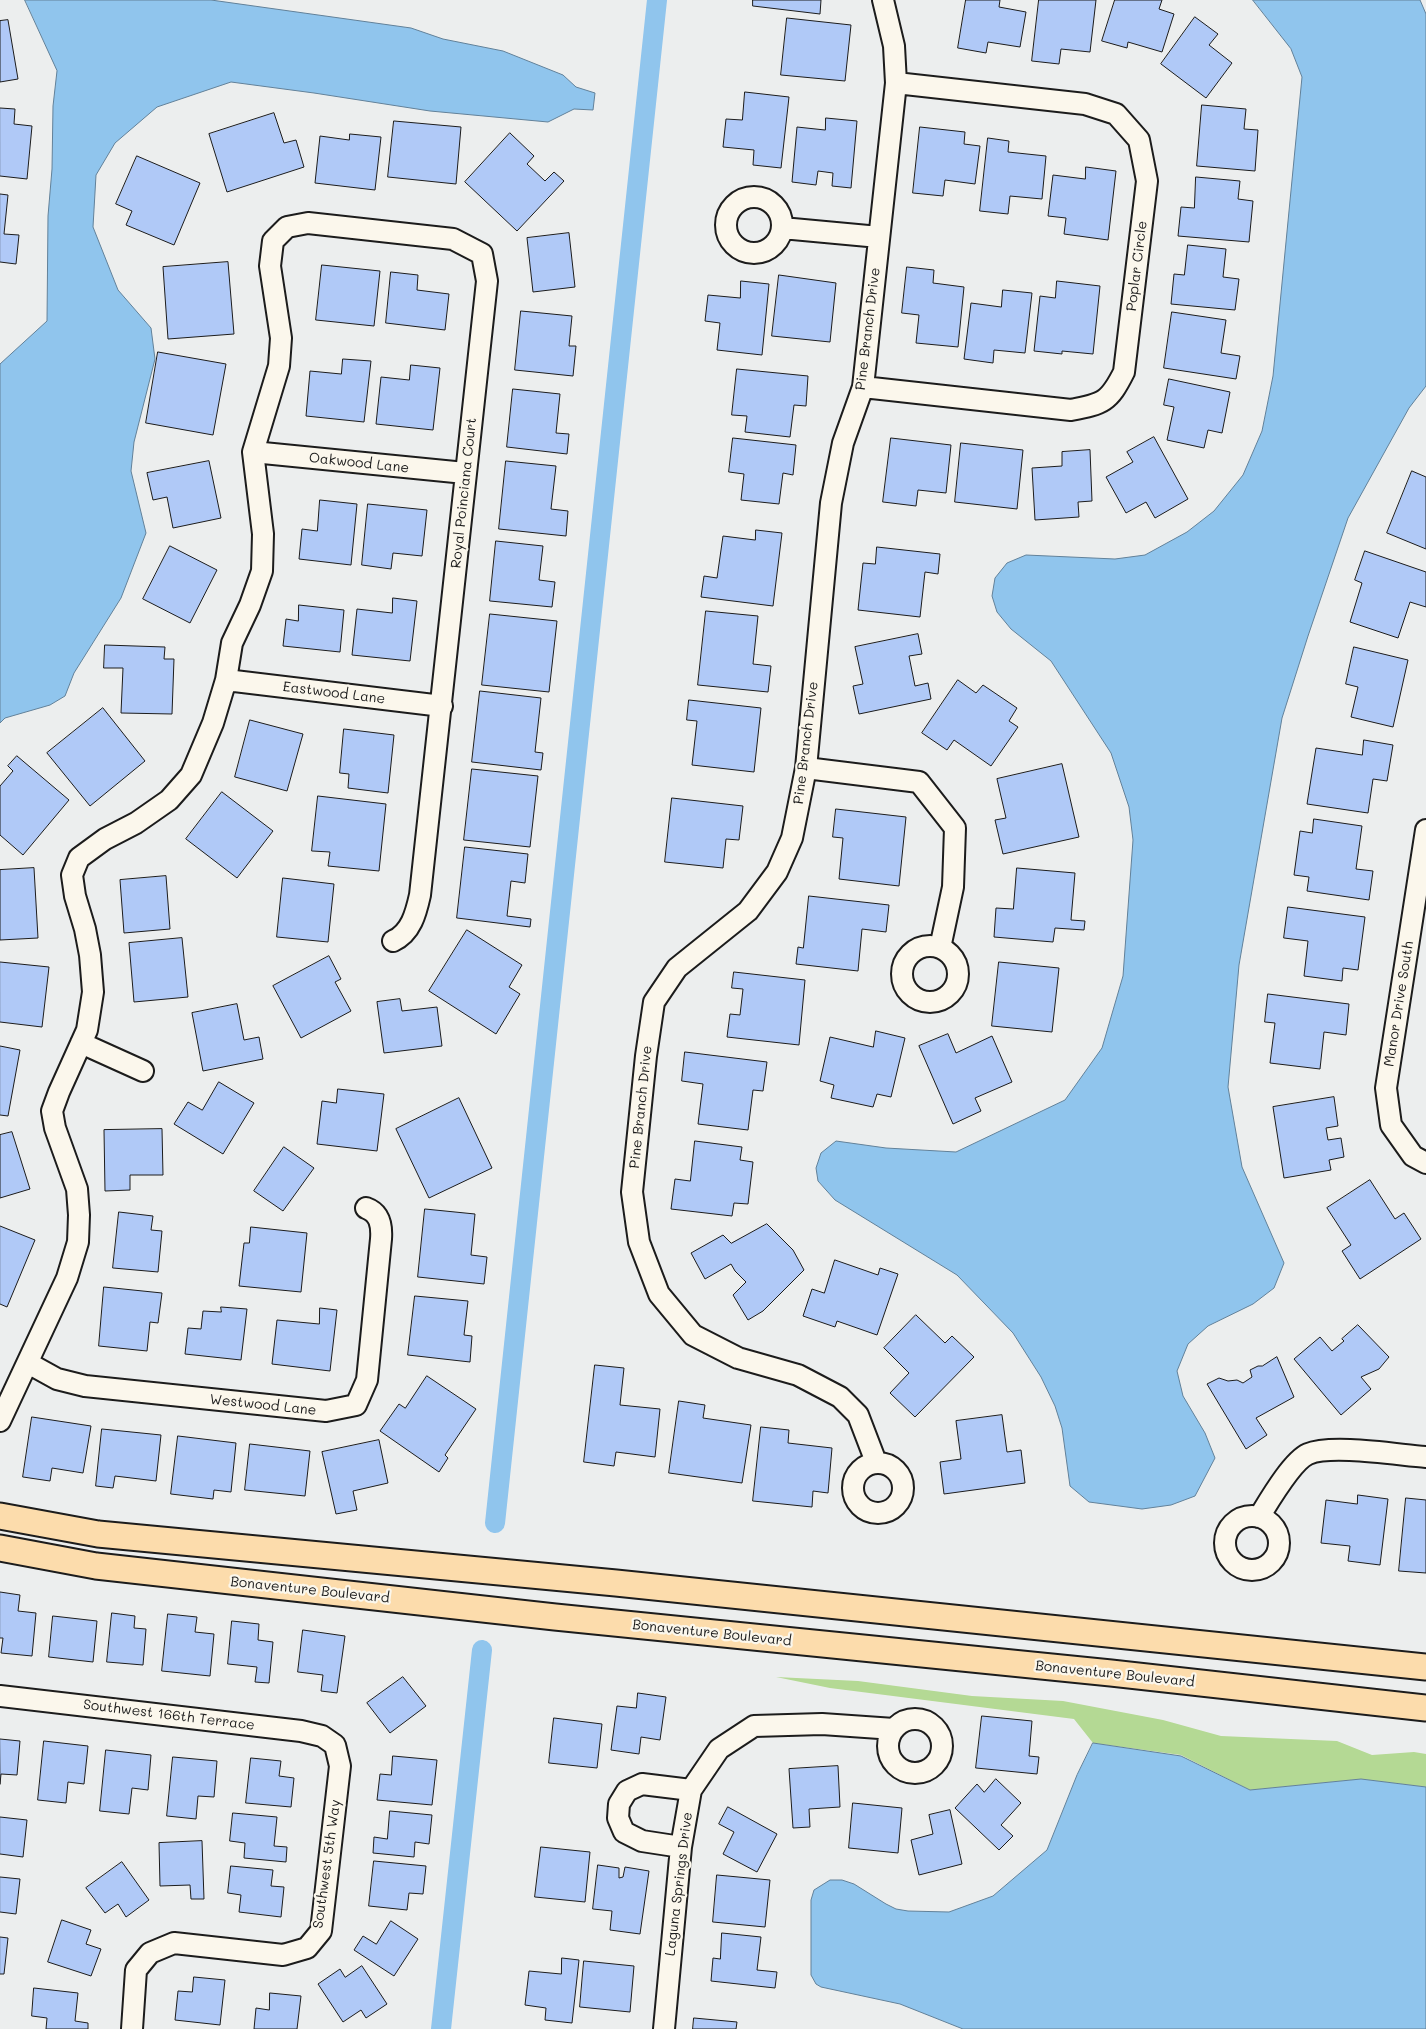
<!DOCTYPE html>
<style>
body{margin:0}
canvas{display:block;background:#eceeee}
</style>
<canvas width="1426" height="2029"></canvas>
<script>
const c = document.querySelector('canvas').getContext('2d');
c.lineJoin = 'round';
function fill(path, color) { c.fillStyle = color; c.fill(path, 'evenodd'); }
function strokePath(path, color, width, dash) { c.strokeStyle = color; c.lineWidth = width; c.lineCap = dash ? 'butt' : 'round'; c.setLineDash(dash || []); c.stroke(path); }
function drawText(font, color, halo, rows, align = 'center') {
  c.font = font + ' Mali,sans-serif'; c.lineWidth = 4.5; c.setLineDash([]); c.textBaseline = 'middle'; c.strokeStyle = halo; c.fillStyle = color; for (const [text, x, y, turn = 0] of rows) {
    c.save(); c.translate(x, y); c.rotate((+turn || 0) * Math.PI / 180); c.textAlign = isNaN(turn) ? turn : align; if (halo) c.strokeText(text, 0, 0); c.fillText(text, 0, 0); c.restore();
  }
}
fill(new Path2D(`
 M776,1677L858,1681L972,1696L1063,1701L1163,1720L1221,1736L1337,1741L1372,1755L1414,1752L1426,1754V1787L1361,1779L1250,1790L1181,1755L1093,1743L1074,1719L830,1688Z`), '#b4d994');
const water = new Path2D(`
 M25,0H211L411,28L443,39L503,51L563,75L576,87L595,93L593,110L574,109L548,122L430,111L314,93L231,82L157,107L115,143L96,175L93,227L118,290L151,328L155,359L134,442L131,471L146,533L121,598L74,673L65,696L50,705L5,718L0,723V364L47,321L48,216L52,169L53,106L57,71Z
 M1253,0H1420L1426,14V386L1409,408L1348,518L1308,636L1282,718L1239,965L1228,1087L1242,1167L1284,1263L1274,1288L1253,1304L1208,1326L1188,1344L1177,1371L1183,1396L1205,1433L1215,1458L1195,1496L1171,1505L1142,1509L1089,1502L1070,1486L1062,1428L1055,1406L1041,1377L1013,1333L957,1275L835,1200L818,1181L816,1168L821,1153L836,1141L886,1148L956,1152L1065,1100L1102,1048L1123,976L1133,840L1129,807L1111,753L1051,661L1011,629L997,612L992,596L995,578L1007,563L1026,555L1115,559L1145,555L1187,532L1214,511L1243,475L1262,431L1273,376L1302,77L1291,49Z
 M1093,1743L1181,1756L1250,1790L1361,1779L1426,1787V2029H963L900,2004L821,1987L816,1984L811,1975V1900L814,1890L830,1880H842L854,1884L886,1904L896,1909L908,1911L949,1912L993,1896L1047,1850L1077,1775Z`);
fill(water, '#90c5ed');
strokePath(water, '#628199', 1);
strokePath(new Path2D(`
 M495,1523L657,0
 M441,2029L482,1650`), '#90c5ed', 20);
const building = new Path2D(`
 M753,0H821L820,14L753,6Z
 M966,0H1000L999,7L1026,12L1020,47L988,42L986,53L958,48Z
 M1039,0H1096L1090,52L1061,49L1059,64L1032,61Z
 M1115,0H1162L1159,9L1174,14L1162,52L1128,42L1127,48L1102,41Z
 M1195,17L1218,34L1209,45L1232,63L1206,98L1161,64Z
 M787,18L851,25L845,81L781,75Z
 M8,20L18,79L0,82V21Z
 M745,92L789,97L781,168L753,165L754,150L723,147L726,119L742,120Z
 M1202,105L1246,109L1244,129L1258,130L1255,171L1197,166Z
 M0,108L15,109L14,124L32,126L27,179L0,176Z
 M274,113L284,143L296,140L304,167L227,192L209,134Z
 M826,118L857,121L851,188L832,186L833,173L818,171L816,185L792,182L797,127L825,130Z
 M394,121L461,127L456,184L388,177Z
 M920,127L965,132L964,144L980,146L975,184L945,180L943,196L913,193Z
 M510,133L534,156L527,164L545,181L554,172L564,181L517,231L465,182Z
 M350,134L381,137L375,190L315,183L320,136L349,140Z
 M988,138L1009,141L1008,152L1046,156L1042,199L1010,196L1008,214L980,211Z
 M137,156L200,183L174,245L126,225L132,211L116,204Z
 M1086,167L1116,171L1108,240L1064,234L1066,218L1048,216L1053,175L1085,179Z
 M1196,177L1240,181L1238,199L1253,201L1249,242L1178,236L1181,207L1194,208Z
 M0,194L8,195L4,234L19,235L16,264L0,262Z
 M569,233L575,287L533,292L527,238Z
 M1188,245L1226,249L1223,277L1239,279L1235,310L1171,304L1174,274L1184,275Z
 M228,262L234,334L168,339L163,267Z
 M322,265L380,271L374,326L316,320Z
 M907,267L934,270L933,283L964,287L958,347L916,343L919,315L902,313Z
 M391,272L418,275L417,290L449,294L445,330L386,323Z
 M779,275L836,283L830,342L772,336Z
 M741,281L769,284L762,355L717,350L720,323L705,321L708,295L740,298Z
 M1057,281L1100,286L1093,354L1062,351V354L1034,351L1040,296L1055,298Z
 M1003,290L1032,293L1025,353L994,350L993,363L964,359L971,303L1001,307Z
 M521,311L572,316L569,346H576L573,376L515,370Z
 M1172,312L1226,320L1221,353L1240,356L1236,379L1164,368Z
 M158,352L226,364L213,435L146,423Z
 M343,359L371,361L364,422L306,416L310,371L341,374Z
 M411,365L440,368L433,430L376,424L381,377L409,380Z
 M737,369L808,376L806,406L794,405L790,437L745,432L747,416L732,415Z
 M1169,379L1230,392L1222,433L1208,430L1204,448L1167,440L1174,407L1164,405Z
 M513,389L560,394L556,433L569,434L567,454L507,447Z
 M1154,437L1188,499L1155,518L1146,502L1126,513L1106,477L1133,462L1127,452Z
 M733,438L796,445L793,475L783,473L779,504L741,500L744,474L729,472Z
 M891,438L951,445L946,493L918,490L916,506L883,502Z
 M961,443L1023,450L1017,509L955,502Z
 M1090,450L1092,501L1078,502L1079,517L1035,520L1032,468L1062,466V452Z
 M209,461L221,518L173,528L167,497L153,500L147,473Z
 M506,461L556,466L551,509L568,511L566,536L499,529Z
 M1412,471L1426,477V549L1387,533Z
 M320,500L357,504L351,565L299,559L302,529L317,531Z
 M368,504L427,510L422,556L393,553L391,569L362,565Z
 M756,530L782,533L773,606L701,597L704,576L717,578L723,536L755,540Z
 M496,541L543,546L539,580L555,582L552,607L490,601Z
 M170,546L217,570L190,623L143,599Z
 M877,547L940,554L938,574L925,572L920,617L858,610L863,563L875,564Z
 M1365,551L1426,572V607L1410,602L1398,638L1350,622L1362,583L1355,580Z
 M393,598L417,601L410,661L352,655L357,609L392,613Z
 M299,605L344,610L340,652L283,646L286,619L298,621Z
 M706,611L758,616L753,664L771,666L768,692L698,685Z
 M490,614L557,621L549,692L482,685Z
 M918,634L922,654L909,656L915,686L928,683L931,699L859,714L853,686L863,684L855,647Z
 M105,645L165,647L164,659H174L172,714L121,713L123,668H104Z
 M1354,647L1408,660L1393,727L1351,717L1358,687L1346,684Z
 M958,680L976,693L983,685L1017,708L1009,721L1018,727L991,766L954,740L947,750L922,733Z
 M480,691L541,698L535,752L543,753L541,770L472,762Z
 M689,700L761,708L754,772L692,765L697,721L687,720Z
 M103,708L145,761L90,806L47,753Z
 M250,720L303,734L287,791L235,777Z
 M344,729L394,735L388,793L348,788L349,774L340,773Z
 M1364,740L1393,745L1387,781L1373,779L1368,813L1307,804L1316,748L1362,755Z
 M17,756L69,800L23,855L0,835V786L13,771L8,766Z
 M1062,764L1079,837L1003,854L995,820L1006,818L997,779Z
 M472,769L538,776L530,847L464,840Z
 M222,792L273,831L237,878L186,839Z
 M318,796L386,804L379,871L328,866L330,852L312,851Z
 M672,798L743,806L739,840L726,839L723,868L665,862Z
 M836,809L906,817L899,886L839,879L843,838L833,837Z
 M1314,819L1362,826L1356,869L1373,871L1369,900L1307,891L1309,877L1294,875L1300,831L1312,833Z
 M465,847L528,854L525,883L511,881L507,916L531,919L530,927L457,918Z
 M34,868L38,938L0,940V870Z
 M1017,868L1075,873L1071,920L1085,921L1084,930L1055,928L1053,942L994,937L996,908L1013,909Z
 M166,876L170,929L124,933L120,880Z
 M283,878L334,884L328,942L277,937Z
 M809,896L889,905L886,932L862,929L858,971L796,964L798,947L803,948Z
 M1288,907L1365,917L1358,970L1343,968L1342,981L1304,976L1308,941L1284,938Z
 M467,930L522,965L509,987L520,994L496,1034L429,991Z
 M182,938L188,997L134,1002L129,943Z
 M329,956L341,979L335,982L351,1011L301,1038L273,986Z
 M0,962L49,967L42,1027L0,1022Z
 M999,962L1059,968L1052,1032L992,1026Z
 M734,972L805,980L799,1045L727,1037L730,1014L740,1015L743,989L732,988Z
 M1268,994L1349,1004L1346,1035L1324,1032L1320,1069L1270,1063L1275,1023L1265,1022Z
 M400,999L402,1011L437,1007L442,1046L384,1053L377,1002Z
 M237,1004L244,1040L259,1037L263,1059L203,1071L192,1013Z
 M876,1031L905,1038L891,1097L877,1094L873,1107L831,1098L834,1085L820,1081L830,1037L873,1047Z
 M948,1034L956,1053L992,1036L1012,1082L975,1098L981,1111L953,1124L919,1046Z
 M0,1046L20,1050L8,1116L0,1115Z
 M685,1052L767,1062L763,1091L753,1090L748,1130L698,1124L703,1084L682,1081Z
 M219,1082L254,1103L223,1154L174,1124L188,1102L202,1110Z
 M338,1089L384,1094L377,1151L317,1144L322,1101L336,1103Z
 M1334,1097L1338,1126L1326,1128L1328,1140L1341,1138L1344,1157L1329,1160L1331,1170L1284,1178L1273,1107Z
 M459,1098L492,1168L429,1198L396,1129Z
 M162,1129L163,1175H130V1190L105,1191L104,1130Z
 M12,1132L30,1189L0,1198V1135Z
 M695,1141L742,1147L740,1160L753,1162L748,1204L734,1203L732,1216L671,1209L675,1179L690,1181Z
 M284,1147L314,1168L283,1211L254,1191Z
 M1370,1180L1395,1219L1404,1213L1421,1239L1360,1279L1342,1251L1351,1245L1327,1208Z
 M425,1209L475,1214L471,1255L487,1257L484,1284L418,1277Z
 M119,1212L153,1216L151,1230L162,1231L158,1272L113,1268Z
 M767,1224L793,1250L804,1270L763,1311L748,1320L733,1295L746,1282L735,1271L731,1264L705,1279L691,1253L723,1235L731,1243Z
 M0,1226L35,1240L7,1307L0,1304Z
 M251,1227L307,1233L301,1292L239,1286L244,1243H249Z
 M835,1260L878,1275L880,1268L898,1274L877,1335L837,1321L835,1327L803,1316L812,1289L824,1293Z
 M104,1287L162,1293L158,1323L150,1322L147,1351L99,1346Z
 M415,1296L468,1301L464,1335L472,1336L470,1362L408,1355Z
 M221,1307L247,1309L241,1360L185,1354L188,1328L201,1329L203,1311L221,1312Z
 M320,1308L337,1310L330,1371L272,1364L277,1320L319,1324Z
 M916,1315L945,1343L952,1336L974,1357L915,1417L890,1393L909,1373L884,1348Z
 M1358,1325L1389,1357L1379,1369L1361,1377L1371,1389L1341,1415L1294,1359L1320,1337L1332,1351L1344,1341L1342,1339Z
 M1277,1357L1294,1397L1256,1418L1267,1435L1246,1449L1207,1384L1219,1378L1228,1381L1237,1380L1243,1383L1252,1377L1250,1370L1258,1366H1262Z
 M595,1365L624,1368L620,1405L660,1409L655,1457L616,1452L614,1466L584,1462Z
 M427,1376L476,1409L445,1455L448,1458L439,1472L380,1431L399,1404L405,1408Z
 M679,1401L705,1405L703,1418L751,1425L742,1483L669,1473Z
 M1002,1415L1007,1452L1021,1450L1025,1483L944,1494L940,1462L961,1459L956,1421Z
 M32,1417L91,1426L83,1473L52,1468L50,1481L23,1477Z
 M761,1427L789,1430L788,1443L832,1448L828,1493L813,1491L812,1507L753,1501Z
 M102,1429L161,1435L156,1481L115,1476L113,1488L96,1486Z
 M178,1436L236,1443L231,1492L214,1490L213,1499L171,1494Z
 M379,1440L388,1483L353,1491L357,1510L336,1514L322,1452Z
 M250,1444L310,1451L305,1496L245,1490Z
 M1358,1495L1388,1499L1380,1565L1348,1561L1350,1546L1321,1543L1326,1500L1357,1504Z
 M1406,1498L1426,1500V1573L1399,1571Z
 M0,1592L20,1595L18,1611L36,1613L32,1656L1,1653L3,1638H0Z
 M112,1613L135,1616L134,1628L146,1629L143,1665L107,1662Z
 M168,1614L197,1617L195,1632L214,1634L210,1676L162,1671Z
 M53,1616L97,1621L93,1662L49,1657Z
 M232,1621L259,1624L258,1640L273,1642L269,1683L255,1682L257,1667L228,1664Z
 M303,1630L345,1636L337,1693L321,1691L323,1675L298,1672Z
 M403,1677L426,1706L390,1733L367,1703Z
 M638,1693L666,1697L660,1740L641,1737L639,1754L611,1750L617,1706L636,1708Z
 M982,1716L1032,1721L1029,1756L1039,1757L1037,1774L976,1768Z
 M554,1718L602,1724L597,1768L549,1763Z
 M0,1739L20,1741L17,1775L1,1774L0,1784Z
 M44,1741L88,1746L84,1784L68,1782L66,1803L38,1800Z
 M106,1750L151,1755L148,1790L132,1788L129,1814L100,1811Z
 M393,1756L437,1760L432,1805L377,1800L380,1774L391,1775Z
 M173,1757L217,1761L214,1797L198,1796L196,1819L167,1816Z
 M251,1758L281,1761L279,1776L294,1778L291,1807L246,1803Z
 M838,1766L840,1807L809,1809L810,1827L793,1828L789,1769Z
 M996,1779L1021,1803L1001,1825L1013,1836L999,1850L955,1808L977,1784L984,1792Z
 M853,1803L902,1808L898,1853L849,1848Z
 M728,1807L777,1834L757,1872L723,1854L734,1832L719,1824Z
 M950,1810L962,1864L919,1875L911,1840L933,1834L929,1815Z
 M390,1811L432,1815L429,1844L415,1842L414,1857L373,1853L374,1837L387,1839Z
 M233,1813L277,1817L274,1846L287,1847L286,1862L244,1858L245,1843L230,1841Z
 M0,1817L27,1820L23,1857L0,1854Z
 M202,1841L204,1899H191L190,1885L160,1886L159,1843Z
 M541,1847L590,1852L585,1902L535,1897Z
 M374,1861L426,1866L423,1894L409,1893L407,1910L369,1906Z
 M122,1862L149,1900L126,1917L118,1904L105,1913L86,1888Z
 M598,1865L619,1868V1878L623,1877L625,1867L649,1871L640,1934L610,1930L612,1911L593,1909Z
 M231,1866L273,1870L271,1886L284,1887L281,1917L239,1912L241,1895L228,1893Z
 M717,1875L770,1880L765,1927L713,1922Z
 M0,1877L20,1879L16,1914L0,1912Z
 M62,1920L91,1930L86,1944L101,1949L91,1976L48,1962Z
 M391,1921L418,1939L394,1976L354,1950L363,1936L376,1944Z
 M722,1933L761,1937L757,1970L777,1972L775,1988L711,1981L713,1958L720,1959Z
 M0,1937L8,1938L4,1974H0Z
 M562,1958L579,1960L572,2023L545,2020L546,2008L525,2005L529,1971L561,1974Z
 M584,1961L634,1966L630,2012L580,2007Z
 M362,1966L387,2004L366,2018L361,2010L343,2022L318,1984L340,1969L345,1977Z
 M194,1977L225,1980L220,2025L175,2020L178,1991L192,1992Z
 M34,1988L78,1993L75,2021L88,2023V2029H46L47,2018L32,2016Z
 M270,1993L301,1996L297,2029H254L256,2008L269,2010Z
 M694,2018L737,2022L736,2029H693Z`);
fill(building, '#b0c9f7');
strokePath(building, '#1c1c1c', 1);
const minor = new Path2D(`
 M726 225a28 28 0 1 1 56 0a28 28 0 1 1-56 0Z
 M782,228L879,237
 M863,387L1071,410C1103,404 1109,402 1124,372L1147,181L1139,140L1116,114L1085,104L896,83
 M253,452L465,473
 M226,680L442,706
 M806,768L919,782L955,828L953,887L940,948
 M1426,830L1386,1088L1391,1125L1413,1156L1426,1163
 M902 974a28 28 0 1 1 56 0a28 28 0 1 1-56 0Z
 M81,1043L143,1071
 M28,1363L57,1379L85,1386L326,1411L356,1405L367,1380L381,1239C382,1226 380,1213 366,1208
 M0,1421L67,1278L78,1242L79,1215L77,1189L55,1128L52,1111L59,1092L87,1030L93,992L90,955L85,929L75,896L72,875L79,858L105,839L136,823L169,800L191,775L213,723L226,680L232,643L250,605L262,571L263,534L253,452L279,366L281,338L270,266L273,241L287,227L308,223L453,239L482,254L487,281L420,895C416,913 411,933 393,941
 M876,1462L858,1415L840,1397L798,1375L738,1358L693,1335L659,1294L639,1242L632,1192L646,1056L654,1002L677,968L748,911L777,872L792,838L806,768L831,503L843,443L863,387L896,83L894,46L883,0
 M853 1488a25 25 0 1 1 50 0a25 25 0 1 1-50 0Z
 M1225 1543a27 27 0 1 1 54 0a27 27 0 1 1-54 0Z
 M1259,1517C1269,1501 1292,1461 1308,1454C1332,1444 1398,1455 1426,1457
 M0,1696L301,1731L322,1736L335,1745L340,1766L321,1931L307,1948L283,1955L174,1943L150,1953L136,1970L132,2029
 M888 1746a27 27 0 1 1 54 0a27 27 0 1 1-54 0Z
 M681,1847L642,1841L624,1832L618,1818L619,1804L627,1791L642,1784L691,1790
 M664,2029L681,1847L691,1790L719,1749L754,1726L822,1724L894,1729`);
const major = new Path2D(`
 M0,1516L98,1534L616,1583L1426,1667
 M0,1548L96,1566L555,1617L1111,1673L1426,1708`);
strokePath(minor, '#1c1c1c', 24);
strokePath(major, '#1c1c1c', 29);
strokePath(minor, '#fbf7ec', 20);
strokePath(major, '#fcdcac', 25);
drawText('14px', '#1c1c1c', '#fbf7ec', [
 ["Poplar Circle",1137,266,-83],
 ["Pine Branch Drive",868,329,-83],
 ["Oakwood Lane",359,463,6],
 ["Royal Poinciana Court",464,493,-84],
 ["Eastwood Lane",334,693,7],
 ["Pine Branch Drive",806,743,-83],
 ["Manor Drive South",1399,1004,-81],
 ["Pine Branch Drive",641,1107,-84],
 ["Westwood Lane",263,1405,6],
 ["Bonaventure Boulevard",310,1590,6],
 ["Bonaventure Boulevard",712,1633,6],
 ["Bonaventure Boulevard",1115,1674,6],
 ["Southwest 166th Terrace",169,1715,7],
 ["Southwest 5th Way",327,1864,-82],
 ["Laguna Springs Drive",679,1884,-83]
]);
</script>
